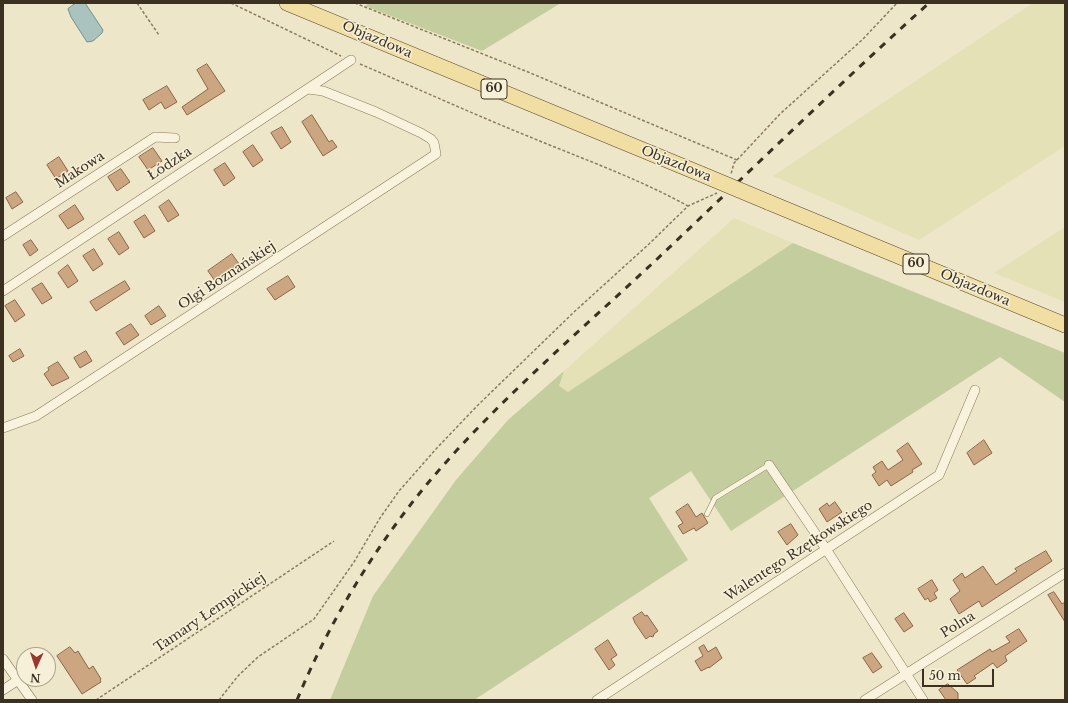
<!DOCTYPE html>
<meta charset="utf-8">
<style>
body{margin:0}
#map{position:relative;width:1068px;height:703px;overflow:hidden;background:#eee6c9;font-family:"Libre Baskerville",serif}
canvas{display:block}
.frame{position:absolute;inset:0;border:4px solid #3c3021;pointer-events:none}
.north{position:absolute;left:16px;top:647px;width:40px;height:40px;box-sizing:border-box;background:#f6f0d9;border:1px solid #aca38f;border-radius:50%;rotate:183deg;font-size:11px;font-weight:700;line-height:16px;text-align:center;color:#3c3021}
.north::after{content:'';display:block;margin:auto;width:14px;height:18px;background:#99372e;clip-path:polygon(50% 0,100% 100%,50% 72%,0 100%)}
.scale{position:absolute;left:922px;top:669px;width:72px;height:18px;box-sizing:border-box;border:2px solid #3c3021;border-top:0;padding-left:5px;font-size:12px;line-height:14px;white-space:nowrap;color:#3c3021;-webkit-text-stroke:3px #f6f0d9;paint-order:stroke}
</style>
<div id="map">
<canvas width="1068" height="703"></canvas>
<div class="frame"></div>
<div class="north">N</div>
<div class="scale">50 m</div>
</div>
<script>
const c = document.querySelector('canvas').getContext('2d');
c.lineJoin = 'round';
function fill(path, color) { c.fillStyle = color; c.fill(path, 'evenodd'); }
function strokePath(path, color, width, dash) { c.strokeStyle = color; c.lineWidth = width; c.lineCap = dash ? 'butt' : 'round'; c.setLineDash(dash || []); c.stroke(path); }
function drawText(font, color, halo, rows, align = 'center') {
  c.font = font + ' "Libre Baskerville",serif'; c.lineWidth = 3; c.setLineDash([]); c.textBaseline = 'middle'; c.strokeStyle = halo; c.fillStyle = color; for (const [text, x, y, turn = 0] of rows) {
    c.save(); c.translate(x, y); c.rotate((+turn || 0) * Math.PI / 180); c.textAlign = isNaN(turn) ? turn : align; if (halo) c.strokeText(text, 0, 0); c.fillText(text, 0, 0); c.restore();
  }
}
fill(new Path2D(`
 M1033,3H1065V146L919,240L773,176Z
 M734,218L793,243L576,388L568,392L564,390L559,386L564,371Z
 M1065,227V302L994,273Z`), '#e4e1b7');
fill(new Path2D(`
 M369,3H561L482,51L365,6Z
 M793,243L1065,353V402L1000,357L731,531L691,471L649,498L688,560L474,700H330L373,596L456,480L508,420L564,371L559,386L568,392Z`), '#c3cd9d');
const water = new Path2D(`
 M76,3H85L103,30L102,33L93,41L87,42L71,17L68,9Z`);
fill(water, '#aac3be');
strokePath(water, '#70918c', 1);
const building = new Path2D(`
 M207,64L225,91L187,115L182,107L208,89L197,70Z
 M167,86L177,102L165,109L161,102L149,110L143,100Z
 M312,115L329,142L332,140L337,147L323,156L302,122Z
 M282,127L291,142L281,149L271,133Z
 M253,145L263,160L253,167L243,152Z
 M153,148L162,161L148,170L139,157Z
 M59,157L68,171L56,179L47,165Z
 M225,163L235,178L224,186L214,170Z
 M121,169L130,182L117,191L108,177Z
 M16,192L23,202L12,209L6,198Z
 M169,200L179,215L168,222L159,207Z
 M75,205L84,219L68,229L59,216Z
 M145,215L155,231L144,238L134,222Z
 M119,232L129,248L119,255L108,239Z
 M31,240L38,250L30,256L23,245Z
 M94,249L103,264L93,271L83,256Z
 M232,254L239,264L215,281L208,271Z
 M68,265L78,281L68,288L58,273Z
 M288,276L295,287L275,300L267,289Z
 M125,281L130,289L96,311L90,302Z
 M42,283L52,298L42,304L32,289Z
 M15,300L25,315L15,322L5,306Z
 M159,306L166,316L151,325L145,316Z
 M131,324L139,335L124,345L116,333Z
 M20,349L24,356L13,362L9,356Z
 M86,351L92,361L80,368L74,358Z
 M58,362L69,378L52,386L44,374L49,370L48,368Z
 M984,440L992,453L974,465L967,453Z
 M908,443L922,464L912,470L913,472L891,486L887,480L879,486L872,475L876,472L873,467L882,461L888,470L903,460L897,451Z
 M835,502L842,512L827,522L819,509L827,503L829,506Z
 M688,504L696,517L702,513L708,523L696,531L694,528L683,534L678,526L683,523L676,512Z
 M791,524L798,535L787,545L778,532Z
 M1046,551L1052,561L982,607L979,601L959,614L950,599L960,591L953,580L962,573L965,578L983,566L996,585L1017,571L1015,569Z
 M932,580L938,590L934,593L937,598L930,602L928,598L925,600L918,589Z
 M1054,592L1062,604L1065,602V622L1048,595Z
 M642,612L645,616L647,615L658,631L654,634L653,637L650,636L646,639L635,623L633,618Z
 M904,613L913,626L904,632L895,619Z
 M1019,629L1027,641L1005,656L1007,661L997,668L993,663L974,676L976,678L967,684L957,670L990,649L992,652L1010,642L1006,637Z
 M608,640L617,655L611,659L615,665L609,670L595,649Z
 M704,645L708,652L716,647L722,658L709,668V667L701,671L695,661L703,656L699,648Z
 M70,647L75,653L78,651L89,669L93,666L101,679L100,680L101,682L82,694L57,656Z
 M872,653L882,667L873,673L863,658Z
 M948,684L958,693V700H946L939,690Z`);
fill(building, '#cca680');
strokePath(building, '#8a6644', 1);
const lane = new Path2D(`
 M707,514L715,498L769,465`);
const street = new Path2D(`
 M3,236L155,137L175,138
 M3,291L351,60
 M3,428L36,416L436,154L434,143L431,139L421,133L376,112L323,91L308,89
 M769,465L826,549L923,700
 M3,659L32,700
 M3,690L18,680
 M597,700L939,475L975,390
 M865,700L1065,573`);
const primary = new Path2D(`
 M287,3L701,174
 M768,202L1065,325`);
strokePath(lane, '#8b7a5e', 5.5);
strokePath(street, '#8b7a5e', 10);
strokePath(primary, '#594732', 16);
strokePath(new Path2D(`
 M137,3L159,35
 M231,3L341,56
 M355,3L528,72L737,160L734,163L731,174
 M360,64C416,88 473,114 530,137C583,159 637,178 688,206
 M737,160L780,114L863,39L897,3
 M96,700L334,541
 M219,700L238,676L258,657L314,619L354,562L380,518L399,491L435,450L477,406L574,312L649,244L688,206L717,193`), '#8b7a5e', 1.5, [3, 2]);
strokePath(lane, '#f9f3dd', 4.5);
strokePath(street, '#f9f3dd', 9);
strokePath(primary, '#f0dea3', 15);
strokePath(new Path2D(`
 M297,700C330,620 377,543 433,477C500,399 580,331 655,261C746,175 836,87 929,3`), '#3c3021', 3, [7, 7]);
const primaryBridge = new Path2D(`
 M701,174L768,202`);
strokePath(primaryBridge, '#594732', 16, []);
strokePath(primaryBridge, '#f0dea3', 15);
for (const [x, y, w] of [
 [494,89,26],
 [916,264,26]
]) { const box = new Path2D(); box.roundRect(x - w / 2, y - 10, w, 20, 3); c.fillStyle = '#f6f0d9'; c.fill(box); strokePath(box, '#3c3021', 1); }
drawText('bold 12px', '#3c3021', null, [
 ["60",494,89],
 ["60",916,264]
]);
drawText('13px', '#3c3021', '#f6f0d9', [
 ["Objazdowa",377,40,23],
 ["Łódzka",170,164,-33],
 ["Objazdowa",676,164,22],
 ["Makowa",80,170,-33],
 ["Olgi Boznańskiej",227,276,-33],
 ["Objazdowa",975,288,23],
 ["Walentego Rzętkowskiego",799,551,-33],
 ["Tamary Łempickiej",210,613,-34],
 ["Polna",958,625,-32]
]);
</script>
